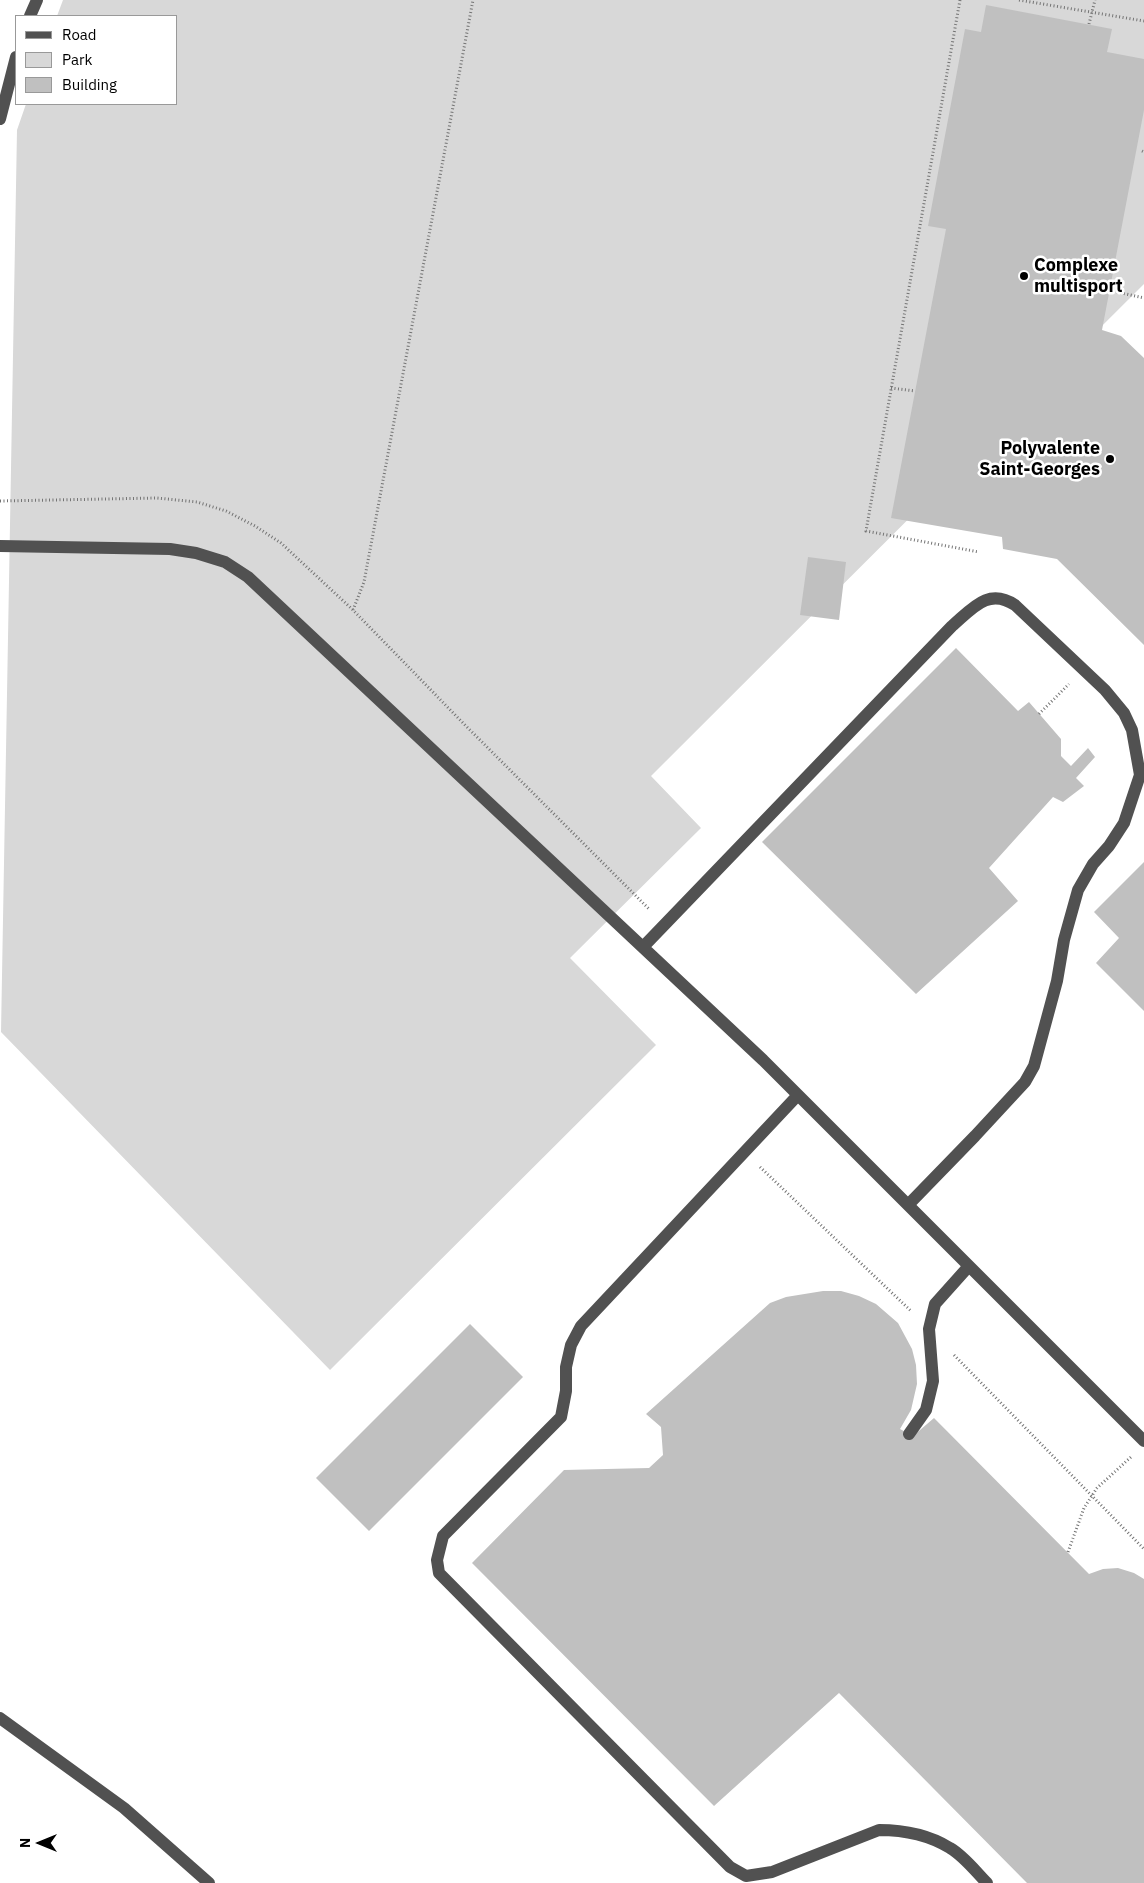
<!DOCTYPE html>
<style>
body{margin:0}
#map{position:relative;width:1144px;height:1883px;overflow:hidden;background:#fff;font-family:"IBM Plex Sans",sans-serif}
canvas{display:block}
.legend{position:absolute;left:15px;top:15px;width:162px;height:90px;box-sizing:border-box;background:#fff;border:1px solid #999;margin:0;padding:6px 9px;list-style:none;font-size:15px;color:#000}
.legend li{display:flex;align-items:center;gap:10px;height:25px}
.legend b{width:25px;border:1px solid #999}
.north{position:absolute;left:15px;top:1818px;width:50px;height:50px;-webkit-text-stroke:4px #fff;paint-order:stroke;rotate:270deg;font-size:14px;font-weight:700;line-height:20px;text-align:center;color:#000}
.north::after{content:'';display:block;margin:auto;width:18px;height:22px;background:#000;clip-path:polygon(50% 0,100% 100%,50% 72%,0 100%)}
</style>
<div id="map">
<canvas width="1144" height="1883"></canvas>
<ul class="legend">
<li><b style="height:6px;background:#515151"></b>Road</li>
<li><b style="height:14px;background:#d8d8d8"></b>Park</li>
<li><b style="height:14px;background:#c0c0c0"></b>Building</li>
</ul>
<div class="north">N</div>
</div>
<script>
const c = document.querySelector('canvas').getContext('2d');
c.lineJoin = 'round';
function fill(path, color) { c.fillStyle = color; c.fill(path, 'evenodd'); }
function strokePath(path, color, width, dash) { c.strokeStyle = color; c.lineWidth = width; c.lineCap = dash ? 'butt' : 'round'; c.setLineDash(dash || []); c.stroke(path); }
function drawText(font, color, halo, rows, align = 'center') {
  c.font = font + ' "IBM Plex Sans",sans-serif'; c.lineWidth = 5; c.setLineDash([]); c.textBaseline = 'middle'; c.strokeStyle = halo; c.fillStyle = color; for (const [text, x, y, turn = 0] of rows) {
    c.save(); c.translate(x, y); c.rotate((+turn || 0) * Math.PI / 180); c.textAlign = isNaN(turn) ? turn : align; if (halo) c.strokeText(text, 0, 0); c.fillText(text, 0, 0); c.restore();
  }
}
fill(new Path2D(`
 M63,0H1144V284L651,776L701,828L570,958L656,1045L330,1370L1,1032L17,130L26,104H176V16H57Z`), '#d8d8d8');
fill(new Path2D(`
 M986,5L1112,29L1107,52L1144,59V110L1102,330L1121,336L1144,358V645L1057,559L1003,549L1002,537L891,518L946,229L928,226L965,29L981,32Z
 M808,557L846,562L839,620L800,615Z
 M956,648L1018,711L1029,702L1061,739V756L1071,766L1088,748L1095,757L1076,778L1084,786L1063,802L1053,797L989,868L1018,901L916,994L762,842Z
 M1144,862V1011L1096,963L1119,938L1094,912Z
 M823,1291H841L859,1296L876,1304L898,1323L912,1349L916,1365L917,1384L911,1410L900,1429L913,1436L934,1418L1089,1574L1103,1569L1118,1568L1134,1573L1144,1579V1883H1027L839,1693L714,1806L472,1563L564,1470L649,1468L663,1455L661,1427L646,1414L770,1303L786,1297Z
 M470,1324L523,1377L369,1531L316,1478Z`), '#c0c0c0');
strokePath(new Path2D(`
 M960,0L866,531L979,552
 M1019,0L1144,21
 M1089,24L1095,0
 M1142,151L1144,152
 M1117,292L1144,298
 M891,388L915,391
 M0,501L157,498L197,502L226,511L255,526L281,543L353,610L465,725L650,910
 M353,610L364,582L473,0
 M1039,714L1069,684
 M760,1167L911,1311
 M954,1355L1144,1549
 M1068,1552L1084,1508L1097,1488L1131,1457`), '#737373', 3, [1, 2.5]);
strokePath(new Path2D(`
 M30,16L37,0
 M0,119L16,57
 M0,546L170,549L196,553L225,562L248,577L763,1060L1144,1441
 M643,947L952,626C972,609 988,587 1015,605L1105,690L1124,713L1132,730L1140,775L1124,823L1109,846L1093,864L1078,890L1064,940L1057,981L1034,1066L1025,1082L975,1136L908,1205
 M798,1095L581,1326L571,1345L566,1367V1391L561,1417L443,1536L437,1560L439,1573L730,1867L746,1876L772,1872L879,1830C904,1830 929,1835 950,1848C964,1856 976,1872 987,1883
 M909,1434L926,1410L933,1381L929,1329L935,1304L969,1266
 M0,1718L124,1808L209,1883`), '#515151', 12);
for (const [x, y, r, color] of [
 [1024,276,5,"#000"],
 [1110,459,5,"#000"]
]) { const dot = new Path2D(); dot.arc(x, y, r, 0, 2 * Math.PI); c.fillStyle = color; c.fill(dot); strokePath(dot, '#fff', 2); }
drawText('bold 18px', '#000', '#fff', [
 ["Complexe",1034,266],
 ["multisport",1034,287],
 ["Polyvalente",1100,449,"right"],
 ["Saint-Georges",1100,470,"right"]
], 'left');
</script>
